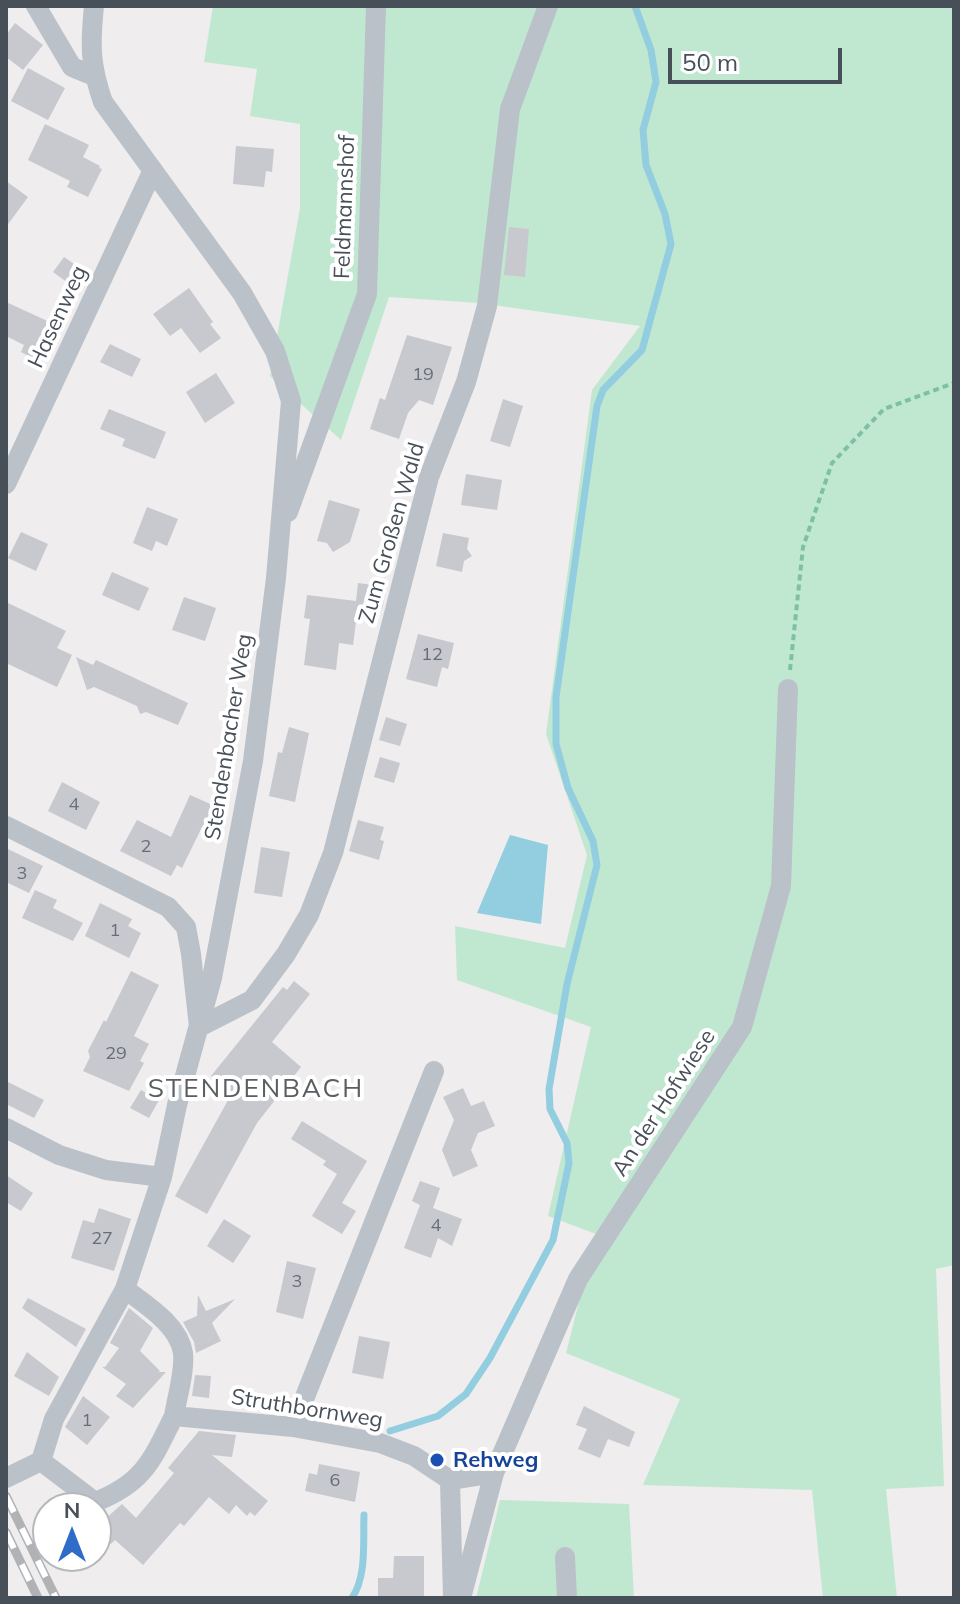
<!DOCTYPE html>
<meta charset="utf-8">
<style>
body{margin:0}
#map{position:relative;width:960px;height:1604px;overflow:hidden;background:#efeded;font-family:Mulish,sans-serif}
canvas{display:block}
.frame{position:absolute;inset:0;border:8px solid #474f58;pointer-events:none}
.north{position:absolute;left:32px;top:1492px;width:80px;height:80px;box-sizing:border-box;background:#fff;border:2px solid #b5b9bc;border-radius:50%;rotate:0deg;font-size:22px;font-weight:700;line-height:32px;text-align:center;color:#474f58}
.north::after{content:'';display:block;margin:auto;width:28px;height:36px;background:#2f6cc7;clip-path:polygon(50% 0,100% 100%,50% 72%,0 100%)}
.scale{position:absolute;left:668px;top:48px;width:174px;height:36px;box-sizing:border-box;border:4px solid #474f58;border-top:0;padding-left:10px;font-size:24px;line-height:28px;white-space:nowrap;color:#474f58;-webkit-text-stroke:6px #fff;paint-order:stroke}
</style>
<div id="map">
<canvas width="960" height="1604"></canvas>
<div class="frame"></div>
<div class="north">N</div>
<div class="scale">50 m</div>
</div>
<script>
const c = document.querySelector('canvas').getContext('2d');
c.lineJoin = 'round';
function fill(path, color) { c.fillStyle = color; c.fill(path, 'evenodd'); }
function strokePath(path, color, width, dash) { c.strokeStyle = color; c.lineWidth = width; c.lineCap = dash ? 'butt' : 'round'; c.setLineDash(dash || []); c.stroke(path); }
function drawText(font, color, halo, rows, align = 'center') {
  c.font = font + ' Mulish,sans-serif'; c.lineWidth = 8; c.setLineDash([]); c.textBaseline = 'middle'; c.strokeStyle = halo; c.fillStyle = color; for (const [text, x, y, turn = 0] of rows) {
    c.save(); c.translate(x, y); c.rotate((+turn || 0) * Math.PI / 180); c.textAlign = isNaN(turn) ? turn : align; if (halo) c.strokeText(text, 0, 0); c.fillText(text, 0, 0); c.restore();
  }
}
fill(new Path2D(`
 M213,6H954V1265L936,1269L944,1486L886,1489L897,1598H823L812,1490L643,1485L680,1399L566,1353L596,1234L548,1216L591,1027L457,980L455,926L565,948L587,855L546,734L592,390L640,326L479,303L389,297L341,440L270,376L300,208V124L250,116L257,69L204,62Z
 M500,1500L629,1504L634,1598H476Z`), '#c0e8d1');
fill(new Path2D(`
 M510,835L548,845L541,924L477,913Z`), '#92cde0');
strokePath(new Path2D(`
 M390,1431L438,1416L466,1394L490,1358L553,1240L569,1163L567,1143L550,1109L549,1089L567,984L597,865L593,841L568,788L556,744V697L597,406L603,390L642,350L671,244L665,214L646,165L643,130L656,82L651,50L635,6
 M352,1598C367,1576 363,1541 364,1515`), '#92cde0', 7);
fill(new Path2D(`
 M15,23L43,45L23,70L6,57V35Z
 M28,68L65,88L48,120L11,101Z
 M45,124L89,145L83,157L100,166L99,168L102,169L88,197L67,187L70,181L28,160Z
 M236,146L274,149L272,172L266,171L264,187L233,184Z
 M6,181L28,197L6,227Z
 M509,227L529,229L525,277L504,275Z
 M64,257L80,268L68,283L53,272Z
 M189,288L213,322L210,324L221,338L200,353L181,328L170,336L153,314Z
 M6,302L54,324L37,360L21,352L24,345L6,336Z
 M407,335L452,347L433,405L419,400L408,413L399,439L370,429L380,398L385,400Z
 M110,344L141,359L132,377L100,362Z
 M216,373L235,403L205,423L186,392Z
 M503,399L523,406L510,447L490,441Z
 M109,409L166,432L155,459L122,446L125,439L100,429Z
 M466,474L502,480L497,510L461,505Z
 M329,500L360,509L350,542L333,552L327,543L317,541Z
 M147,507L178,519L167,546L156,541L152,551L133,543Z
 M21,532L48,544L36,571L8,558Z
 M443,533L469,538L467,549L472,556L464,561L462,572L436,566Z
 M112,572L149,588L139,611L102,595Z
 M358,583L387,587L382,609L358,607L353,645L339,643L336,670L304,665L310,619L304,618L307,595L356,601Z
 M184,597L216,608L205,641L172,630Z
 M6,602L66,631L57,648L72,655L57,687L6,663Z
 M418,634L454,643L448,669L442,667L437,687L406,679Z
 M76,657L93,665L96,660L188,703L178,725L146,712L140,714L137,706L94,687L87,690Z
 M386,717L407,724L400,746L379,740Z
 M289,727L309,733L295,802L269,796L278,752L282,753Z
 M380,757L400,763L394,783L374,777Z
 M62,782L100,802L86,830L48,811Z
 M190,795L224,810L217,834L202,827L182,868L177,865L171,876L120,851L137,820L171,837Z
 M358,820L384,827L380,840L384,841L379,860L349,851Z
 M261,847L290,852L282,897L254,893Z
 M6,848L43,866L29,893L6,882Z
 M35,890L57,900L53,908L83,923L73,941L22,918Z
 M100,903L132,919L128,926L141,933L129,958L85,936Z
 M131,971L159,985L134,1036L149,1044L140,1061L144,1063L129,1091L83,1071L90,1057L88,1051L104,1020L106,1022Z
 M294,981L310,994L272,1042L301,1067L257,1123L207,1214L175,1196L232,1093L211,1076L283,987L287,990Z
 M6,1081L44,1100L34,1118L6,1104Z
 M463,1088L471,1106L484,1101L495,1126L478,1133L471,1150L478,1166L453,1177L442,1150L454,1120L443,1097Z
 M141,1090L159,1100L149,1118L130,1108Z
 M302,1121L367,1161L342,1203L356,1211L342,1234L312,1216L337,1174L323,1165L326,1161L291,1139Z
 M6,1175L33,1193L21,1211L6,1202Z
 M420,1181L440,1188L433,1208L462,1219L452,1246L438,1238L431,1258L404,1248L420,1205L412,1201Z
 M99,1208L131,1219L114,1271L71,1258L83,1220L94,1223Z
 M224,1219L251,1236L233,1263L207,1246Z
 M287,1261L316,1268L303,1319L276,1312Z
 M198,1295L206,1311L235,1299L212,1323L221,1341L196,1353L194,1342L183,1322L197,1316Z
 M28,1298L86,1329L76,1347L22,1308Z
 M129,1308L153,1328L140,1351L160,1371L158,1372H166L133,1408L116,1396L126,1384L102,1367H105L119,1348L110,1343Z
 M359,1336L390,1342L383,1379L352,1373Z
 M27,1352L59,1377L49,1396L14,1376Z
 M195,1375L211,1376L209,1398L192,1396Z
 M83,1396L110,1417L87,1445L65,1427Z
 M584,1406L635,1432L629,1447L608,1439L600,1458L578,1449L587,1429L576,1425Z
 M199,1431L236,1435L232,1457L212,1455L268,1501L255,1516L250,1512L247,1516L236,1505L229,1514L209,1497L184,1526L180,1523L143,1565L115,1540L111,1544L96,1527L122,1504L136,1518L174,1473L168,1468Z
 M319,1464L360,1472L355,1502L305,1491L309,1473L317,1475Z
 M394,1556H424V1596L378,1597V1578H393Z`), '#c7c9cf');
strokePath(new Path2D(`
 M790,670L803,547L832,463L884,409L954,383`), '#7dc1a2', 4, [6, 4]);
strokePath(new Path2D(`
 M36,6L72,67L94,76
 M6,484L153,170
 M288,512L367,294L376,6
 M6,826L168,907L186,927L191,954L199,1027L252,1000L286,954L309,915L333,853L429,477L466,382L487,306L510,109L548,6
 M6,1128L59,1155L106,1170L162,1177
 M125,1289C146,1305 179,1325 183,1353C185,1372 177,1397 174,1416
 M293,1427L434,1071
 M41,1461L95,1502C144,1483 152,1460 174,1416L293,1427L380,1443L414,1456L450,1480
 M6,1478L41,1461L54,1419L125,1289L162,1177L177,1105L212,978L253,761L276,578L291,401L275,351L242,293L103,102C90,65 90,45 94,6
 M450,1480L494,1473L578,1279L742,1027L781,886L788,689
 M450,1480L453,1598
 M565,1557L567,1598
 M461,1598L494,1473`), '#bac1c8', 20);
const rail = new Path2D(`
 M6,1496L56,1598
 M6,1532L38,1598`);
strokePath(rail, '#b0b2b6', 9);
strokePath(rail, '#fff', 6, [18]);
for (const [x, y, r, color] of [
 [437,1460,8,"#1a4fb4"]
]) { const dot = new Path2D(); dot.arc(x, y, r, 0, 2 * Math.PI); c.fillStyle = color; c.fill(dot); strokePath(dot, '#fff', 3); }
drawText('18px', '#676e76', null, [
 ["19",423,375],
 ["12",432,655],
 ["4",74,805],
 ["2",146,847],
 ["3",22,874],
 ["1",115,931],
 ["29",116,1054],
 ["4",436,1226],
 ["27",102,1239],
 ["3",297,1282],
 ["1",87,1421],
 ["6",335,1481]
]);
drawText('22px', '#474f58', '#fff', [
 ["Feldmannshof",345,207,-88],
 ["Hasenweg",58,317,-65],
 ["Zum Großen Wald",392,533,-74],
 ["Stendenbacher Weg",229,737,-81],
 ["An der Hofwiese",664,1103,-57],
 ["Struthbornweg",307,1409,9]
]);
drawText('bold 22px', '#164399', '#fff', [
 ["Rehweg",453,1460]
], 'left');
c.letterSpacing = '2px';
drawText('26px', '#5a5d61', '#fff', [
 ["STENDENBACH",256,1089]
]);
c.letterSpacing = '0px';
</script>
